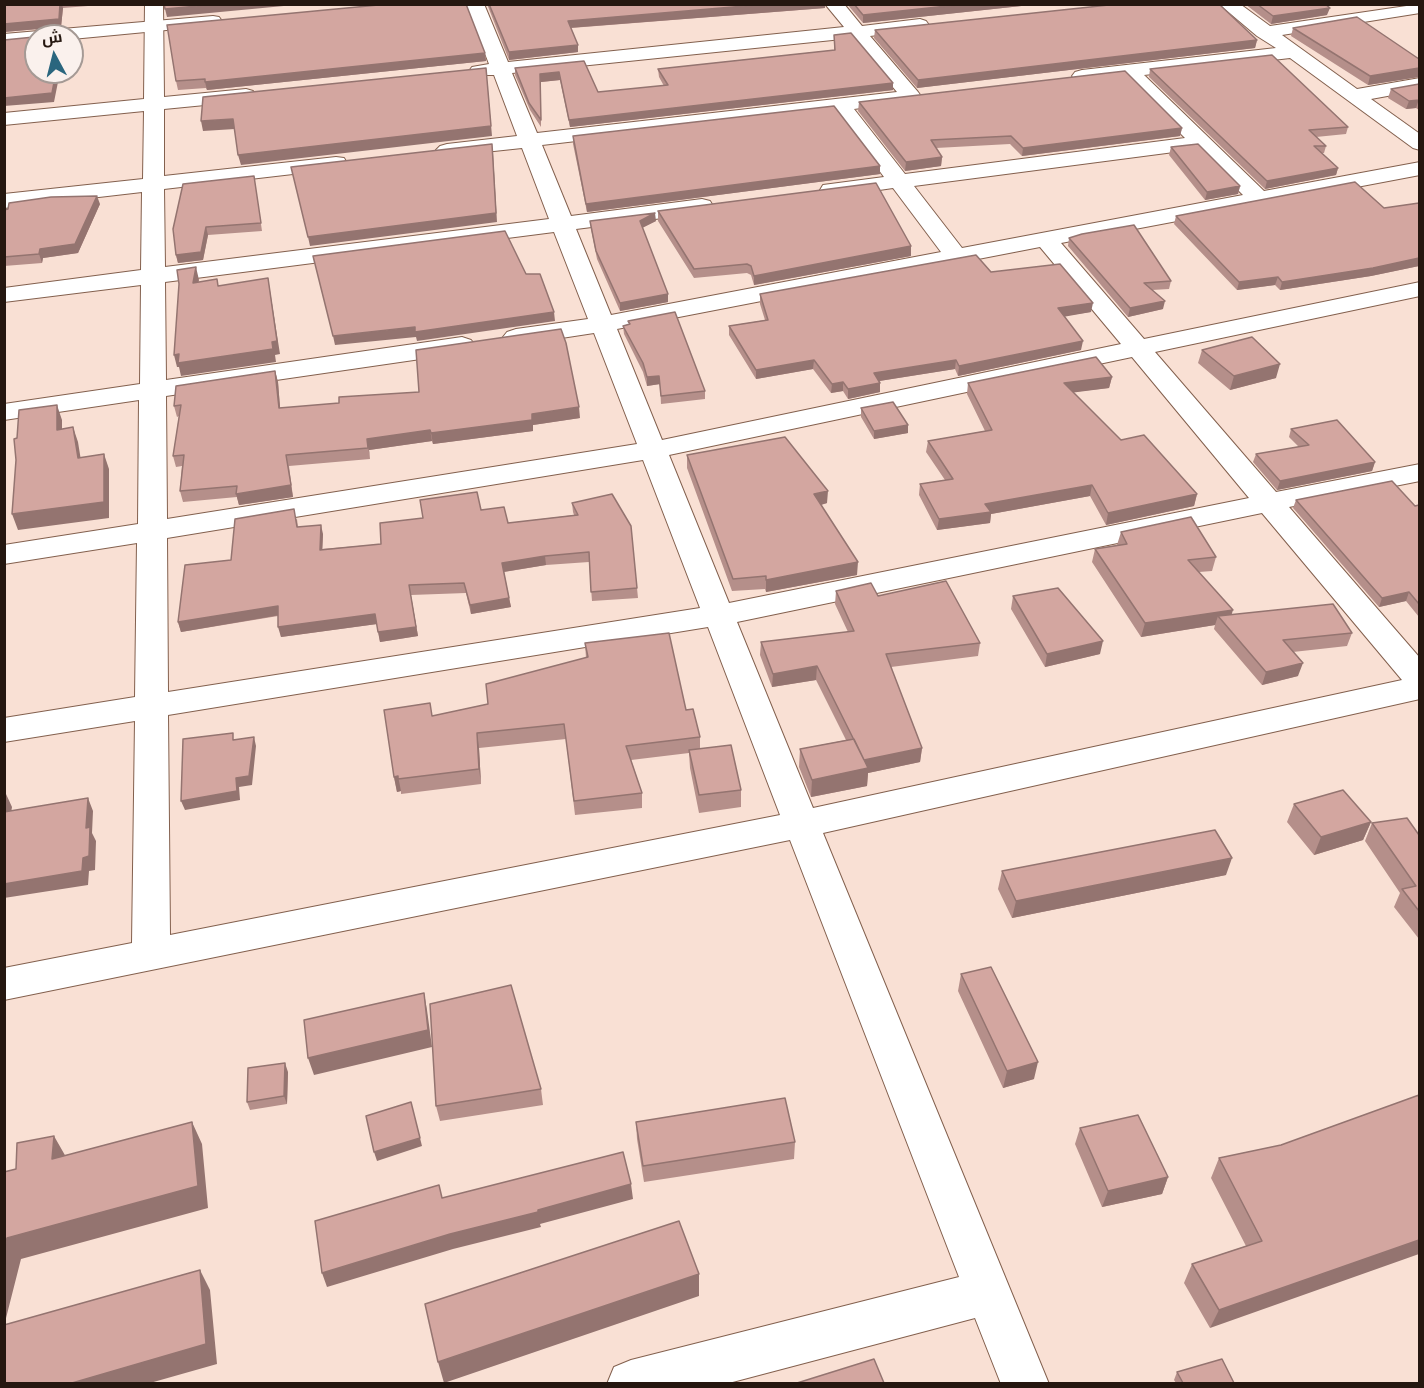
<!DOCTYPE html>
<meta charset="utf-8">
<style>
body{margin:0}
#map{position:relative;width:1424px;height:1388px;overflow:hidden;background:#f9e0d4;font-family:Bitter,Cairo,serif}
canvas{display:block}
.frame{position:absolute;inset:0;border:6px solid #251710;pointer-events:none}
.north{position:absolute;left:24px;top:24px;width:60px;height:60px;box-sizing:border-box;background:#faf1ed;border:2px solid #a59a95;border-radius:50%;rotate:353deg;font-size:16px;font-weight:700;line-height:24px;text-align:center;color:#251710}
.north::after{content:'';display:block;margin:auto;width:21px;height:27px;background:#2a667e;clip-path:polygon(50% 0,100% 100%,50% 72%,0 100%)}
</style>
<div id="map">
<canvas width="1424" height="1388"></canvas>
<div class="frame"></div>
<div class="north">ش</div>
</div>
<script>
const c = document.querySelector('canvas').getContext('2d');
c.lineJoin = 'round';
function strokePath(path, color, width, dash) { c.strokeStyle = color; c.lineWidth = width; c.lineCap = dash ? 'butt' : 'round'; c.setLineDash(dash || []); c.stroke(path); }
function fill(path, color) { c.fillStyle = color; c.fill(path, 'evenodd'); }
const minor = new Path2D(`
 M145,4H163L164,97L246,89L253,91L256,95L253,99L246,101L164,109V176L336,157L344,158L347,163L344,168L336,169L164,189L165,267L549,219L522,148L447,156L440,154L436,150L440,146L447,144L517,136L494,75H472L469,71L472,67L489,64L466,4H484L508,62L844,27L825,4H844L862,26L920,19L926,21L929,25L926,29L870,36L918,92L921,96L918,100L854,109L905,174L1185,138L1124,77L1082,82L1075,80L1072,76L1075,72L1082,70L1276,48L1257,36L1219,4H1240L1270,26L1420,4V13L1282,35L1357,89L1420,78V90L1371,99L1420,134V150L1413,148L1290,58L1144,75L1264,191L1420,162V175L1061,243L1144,339L1420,282V296L1155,352L1276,492L1420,464V481L1289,507L1420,658V699L823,833L1049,1384H1001L975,1318L725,1384H607L614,1367L631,1360L959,1277L790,840L4,1000V968L132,943L135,721L4,742V718L135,697L137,543L4,564V545L138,524L139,400L4,420V404L140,384L141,285L4,302V288L141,270L142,192L4,208V194L143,179L144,111L4,125V113L144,99ZM852,38L897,92L537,133L512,73ZM835,111L884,177L823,185L820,190L823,195L831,197L893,188L941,252L611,315L576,229L702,213L710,211L713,206L710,201L702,199L571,216L542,145ZM1197,149L1243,195L962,248L914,186ZM554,232L588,319L516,329L507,332L503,337L507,342L516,345L594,333L637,444L167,519L166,396L462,353L471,350L475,345L471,340L462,337L166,380L165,282ZM1040,247L1121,344L662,440L617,329ZM1132,357L1249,498L729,603L669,455ZM643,460L700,608L168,692L167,538ZM1262,513L1402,680L813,808L737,622ZM708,627L780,815L170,935L168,715Z`);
const major = new Path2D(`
 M213,16L219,17L222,21L219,25L72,39V36H36V43L4,46V34Z`);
strokePath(minor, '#83604e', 2);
strokePath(major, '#83604e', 2);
fill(minor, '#fff');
fill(major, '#fff');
fill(new Path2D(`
 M4,4H113L63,8L61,27L4,32Z
 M487,4H825V8L571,28L578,45V52L509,60Z
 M847,4H1040L863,23Z
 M1245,4H1325L1327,15L1271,24Z
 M1293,28L1419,59V77L1368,85L1291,36Z
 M875,30L1257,40L1255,48L917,88L874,38Z
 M834,35L893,83V90L570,127L560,80L541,82V127L530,110L515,75V68L584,61L598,92L664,86L659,77L658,69L834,50Z
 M485,53L486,61L207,90L206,88L178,90L176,81Z
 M1150,69L1348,127L1346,134L1316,137L1326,146L1324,153H1322L1338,168L1336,175L1265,189L1149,77Z
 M1419,84V110L1416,108L1406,109L1388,98L1391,89Z
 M859,102L1182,128L1180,136L1022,156L1010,144L936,148L942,157L941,166L905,171L858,111Z
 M573,136L880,166V174L587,212L573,144Z
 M1171,147L1240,186L1238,194L1205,200L1169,155Z
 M254,176L262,231L208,235L203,260L178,263L176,255Z
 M1419,203V266L1371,276L1280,290L1275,285L1237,290L1174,224L1176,216L1384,208Z
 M100,204L78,253L43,258L42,263L4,266V210Z
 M658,211L911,246V256L754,285L751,275L747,273L694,278L658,221Z
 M590,221H656L642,228L668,302L620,311L597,259L591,229Z
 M1069,238L1171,281L1169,289L1152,290L1163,309L1128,317L1068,246Z
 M991,272L1091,312L1064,316L1081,350L958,376L955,369L879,381L880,383V392L848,399L843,391L831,393L813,369L756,379L729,335V326L765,320L760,304V294Z
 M628,321L705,391V399L661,404L660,384L647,386L643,372L624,334L623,326L629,324Z
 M1202,350L1276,378L1230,390L1198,363Z
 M275,371L278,382L280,408L580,418L533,425V431L433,444L432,441L369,450L370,459L289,466L293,497L239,505L237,497L183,502L180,491L182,466L176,467L173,456L179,416L177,417L174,406Z
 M1112,377L1109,388L1073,392L1121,440L1197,494L1194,506L1106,525L1090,496L991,514L990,523L937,530L919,495L920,484L945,480L926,452L928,441L985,431L967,394L968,383Z
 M861,408L908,433L874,439L861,417Z
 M1291,429L1375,462L1372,471L1277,490L1253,462L1256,454L1299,447L1289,437Z
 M687,455L827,503L821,505L857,575L766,592L765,589L732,591L687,468Z
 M1296,500L1415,506L1419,505V617L1406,601L1379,607L1293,508Z
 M572,503L637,588L638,598L592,601L589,562L546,565L504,572L511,607L471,614L466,593L411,595L418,636L380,642L377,624L281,637L278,616L181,632L178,622L231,560L297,519L298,527L323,534L322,549L381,544L423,518L481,510L508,523L574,515L573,512Z
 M1121,532L1216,557L1212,571L1199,572L1232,615L1352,633L1347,646L1293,652L1298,676L1262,685L1214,629L1215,625L1141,637L1092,562L1095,549L1117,545Z
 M836,591L878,596L980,643L978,656L891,667L922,748L920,762L868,773L867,786L811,797L799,767L800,749L846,740L816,680L772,687L760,655L761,642L848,632L835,604Z
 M1013,596L1100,654L1045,667L1011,609Z
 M585,643L686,710L700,737V749L741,790V807L699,813L690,768L689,753L631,760L642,793V808L575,815L566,739L479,748L481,784L401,794V791L397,792L394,777L432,716L488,704L586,658Z
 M1294,804L1371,822L1363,840L1314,855L1287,822Z
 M1372,823L1419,835V939L1394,907L1400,893L1365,841Z
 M1002,871L1226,875L1012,918L998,889Z
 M961,974L1034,1079L1003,1088L958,991Z
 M288,1072L287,1104L250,1110L247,1102Z
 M541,1089L543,1105L440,1121L436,1106Z
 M1419,1095L1210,1328L1184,1283L1192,1264L1246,1246L1211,1178L1219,1158L1281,1145Z
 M636,1122L795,1142L794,1159L644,1182L637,1139Z
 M1080,1128L1168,1177L1162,1194L1102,1207L1075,1144Z
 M1177,1372L1234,1383H1176L1174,1380Z`), '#b58f8a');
fill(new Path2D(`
 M60,4H62L63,8L61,27L4,32V24Z
 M219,4H305L167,17L165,9Z
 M768,4H825V8L568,28V21Z
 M966,4H1040L863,23V15Z
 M1330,8L1327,15L1271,24L1273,16Z
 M1257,40L1255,48L917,88L918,80Z
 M578,45V52L509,60V52Z
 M485,53L486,61L207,90L205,82Z
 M486,68L492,136L241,165L238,155Z
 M1419,68V77L1368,85L1370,76Z
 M56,72H60L54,102L4,106V98Z
 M559,72L560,80L541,82V127L540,74Z
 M893,83V90L570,127L569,120Z
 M1419,99L1416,108L1406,109L1409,101Z
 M233,119L235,129L203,131L201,121Z
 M1182,128L1180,136L1022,156L1023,148Z
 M493,153L497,222L310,246L308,237Z
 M942,157L941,166L905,171L906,162Z
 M880,166V174L587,212L586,204Z
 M1338,168L1336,175L1265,189L1267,181Z
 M1240,186L1238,194L1205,200L1207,192Z
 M97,196L100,204L78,253L43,258L42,263L39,254L40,249Z
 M655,213L656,221L640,229V221Z
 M206,227L208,235L203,260L178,263L176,255Z
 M911,246V256L754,285V276Z
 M1419,258V266L1371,276L1280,290L1282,282Z
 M196,267L199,280L196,295L193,283Z
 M1278,277L1275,285L1237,290L1239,282Z
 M268,278L280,354L275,355L276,362L181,376L179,367H177L174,355Z
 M668,294V302L620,311V303Z
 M1165,301L1163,309L1128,317L1130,308Z
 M1093,303L1091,312L1057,318L1058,308Z
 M554,312L555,321L417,341L416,337L335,345L333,336Z
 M1083,341L1081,350L958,376L959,366Z
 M814,360L813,369L756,379V370Z
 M956,360L955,369L873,382L874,373Z
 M1280,364L1276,378L1230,390L1234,376Z
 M275,371L278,382L281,419L279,408Z
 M659,376L660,384L647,386V377Z
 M1112,377L1109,388L1062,394L1064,383Z
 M843,382V391L831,393L832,384Z
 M880,383V392L848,399V389Z
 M57,405L62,420V445L57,430Z
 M579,407L580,418L533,425V431L433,444L431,433L532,414Z
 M908,425V433L874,439V431Z
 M73,427L78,442L83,473L78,458Z
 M430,430L432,441L369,450L370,459L367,439Z
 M104,454L109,469V518L18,530L12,514Z
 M286,455L293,497L239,505L236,494Z
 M1375,462L1372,471L1277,490L1280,481Z
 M1092,485L1090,496L991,514L990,523L937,530L939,519L985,504Z
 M828,491L827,503L813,507L814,494Z
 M1197,494L1194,506L1106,525L1108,513Z
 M321,525L323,534L322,559L320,550Z
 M545,556L546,565L503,572L502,563Z
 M858,562L857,575L766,592V580Z
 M409,585L418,636L380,642L378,632Z
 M1409,592L1406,601L1379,607L1382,598Z
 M509,598L511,607L471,614L470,605Z
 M278,606L280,615L181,632L178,622Z
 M1233,610L1229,623L1218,616L1215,625L1141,637L1145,623Z
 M375,614L377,624L281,637L278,627Z
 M1103,641L1100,654L1045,667L1047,654Z
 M1303,663L1298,676L1262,685L1266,672Z
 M817,666L816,680L772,687L773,674Z
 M477,733L479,748L481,784L479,769Z
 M254,737L256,746L252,785L239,787L240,800L185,810L181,801L236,778Z
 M922,748L920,762L868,773L867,786L811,797L812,780L864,760Z
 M398,776L401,791L397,792L394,777Z
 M6,794L12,807L9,826L4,817V801Z
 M88,798L93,811L92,833L96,841L95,870L89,871L88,885L4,898V884L86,828Z
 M1371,822L1363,840L1314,855L1321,837Z
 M1232,858L1226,875L1012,918L1016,901Z
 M424,993L427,1010L432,1047L314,1075L308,1058Z
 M1038,1062L1034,1079L1003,1088L1007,1071Z
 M285,1063L288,1072L287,1104L284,1096Z
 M192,1122L202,1144L208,1208L21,1259L4,1326V1250L7,1238Z
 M54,1136L66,1157L52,1159Z
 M420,1138L422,1146L377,1161L374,1152Z
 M1168,1177L1162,1194L1102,1207L1108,1191Z
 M631,1184L633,1199L540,1224L541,1227L453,1249L327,1287L322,1273L450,1234Z
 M1419,1240V1254L1210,1328L1219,1310Z
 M200,1270L210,1290L217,1364L150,1383H72Z
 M699,1274V1296L444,1383L438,1362Z`), '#947470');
const building = new Path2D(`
 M4,4H60L59,19L4,24Z
 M164,4H219L165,9Z
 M389,4H466L485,53L205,82V79L176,81L167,25Z
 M489,4H768L568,21L578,45L509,52Z
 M854,4H966L863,15Z
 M1118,4H1219L1257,40L918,80L875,30Z
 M1257,4H1325L1330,8L1273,16Z
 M1357,17L1419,59V68L1370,76L1293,28Z
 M36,30H58V36H36V72H56L52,93L4,98V40L34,37Z
 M851,33L893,83L569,120L559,72L540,74L541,120L529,103L515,68L584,61L598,92L668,85L658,69L835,50L834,35Z
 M1272,55L1348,127L1309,130L1326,146H1314L1338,168L1267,181L1150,69Z
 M486,68L491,126L238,155L233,119L201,121L203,97Z
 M1125,71L1182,128L1023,148L1011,136L931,140L942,157L906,162L859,102Z
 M1419,84V100L1409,101L1391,89Z
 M834,106L880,166L586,204L573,136Z
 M492,144L496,213L308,237L291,167Z
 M1198,144L1240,186L1207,192L1171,147Z
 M254,176L261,223L206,227L201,252L176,255L173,229L183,184Z
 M1355,182L1384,208L1419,203V258L1373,268L1282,282L1278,277L1239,282L1176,216Z
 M876,183L911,246L754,276L751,266L747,264L694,269L658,211Z
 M97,196L75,244L40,249L39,254L4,257V210L8,209L9,203L51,197Z
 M655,213L640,221L668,294L620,303L596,251L590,221Z
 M1134,225L1171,281L1144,283L1165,301L1130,308L1069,238L1082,234Z
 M505,231L526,274H540L554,312L415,332V327L333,336L313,256Z
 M976,255L991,272L1060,264L1093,303L1058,308L1083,341L959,366L956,360L874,373L880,383L848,389L843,382L832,384L814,360L756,370L729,326L768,320L760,294Z
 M196,267L193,283L217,279L218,286L268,278L277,341L272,342L273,349L178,363L179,354L174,355L179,284L177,270Z
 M675,312L705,391L661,396L659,376L647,377L643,363L623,326L630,324L628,321Z
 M561,329L566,343L579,407L532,414V420L431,433L430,430L367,439L368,448L286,455L291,485L236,494L237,486L180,491L184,455L173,456L181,405L174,406L176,386L275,371L279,408L339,403V397L419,392L416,350Z
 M1252,337L1280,364L1234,376L1202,350Z
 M1096,357L1112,377L1064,383L1121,440L1144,435L1197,494L1108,513L1092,485L985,504L991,512L939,519L920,484L953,479L928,441L992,430L968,383Z
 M893,402L908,425L874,431L861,408Z
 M57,405V430L73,427L78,458L104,454V502L12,514L16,460L14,439L17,438L19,410Z
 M1337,420L1375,462L1280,481L1256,454L1309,445L1291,429Z
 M785,437L828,491L814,494L858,562L766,580V576L733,579L687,455Z
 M1392,481L1415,506L1419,505V604L1409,592L1382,598L1296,500Z
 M477,492L481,510L504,507L508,523L578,515L572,503L612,494L631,526L637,588L591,592L589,552L545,556L502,563L509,598L470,605L464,583L409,585L416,627L378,632L375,614L278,627V606L178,622L185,565L231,560L235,519L294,509L297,527L321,525L320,550L381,544L380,523L423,518L420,500Z
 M1191,517L1216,557L1188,560L1233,610L1145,623L1095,549L1127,544L1121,532Z
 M946,581L980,643L886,654L922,748L864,760L817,666L773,674L761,642L854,631L836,591L871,583L878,596Z
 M1058,588L1103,641L1047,654L1013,596Z
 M1333,604L1352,633L1283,640L1303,663L1266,672L1218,616Z
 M669,633L686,710L693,709L700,737L626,746L642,793L574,801L564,724L477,733L479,769L398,779V776L394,777L384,710L430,703L432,716L488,704L486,684L588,657L585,643Z
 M233,733V740L254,737L249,776L236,778L237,791L181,801L183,739Z
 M854,739L868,768L812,780L800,749Z
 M731,745L741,790L699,795L689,750Z
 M1343,790L1371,822L1321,837L1294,804Z
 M88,798L86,828L90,827L89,856L83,858L82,871L4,884V812Z
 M1407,818L1419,835V911L1402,889L1416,886L1372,823Z
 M1215,830L1232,858L1016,901L1002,871Z
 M991,967L1038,1062L1007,1071L961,974Z
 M511,985L541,1089L436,1106L430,1004Z
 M424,993L428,1030L308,1058L304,1020Z
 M285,1063L284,1096L247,1102L248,1068Z
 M1419,1095V1240L1219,1310L1192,1264L1262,1241L1219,1158L1281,1145Z
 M785,1098L795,1142L643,1166L636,1122Z
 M411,1102L420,1138L374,1152L366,1116Z
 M1138,1115L1168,1177L1108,1191L1080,1128Z
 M192,1122L198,1186L7,1238L4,1250V1172L16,1169L17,1143L54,1136L52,1159Z
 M623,1152L631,1184L538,1210V1212L450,1234L322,1273L315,1221L439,1185L442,1198Z
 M679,1221L699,1274L438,1362L425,1304Z
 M200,1270L206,1344L72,1383H4V1325Z
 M874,1359L884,1383H797Z
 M1222,1359L1234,1383H1183L1177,1372Z`);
fill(building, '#d3a6a0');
strokePath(building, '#947470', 1.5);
</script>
